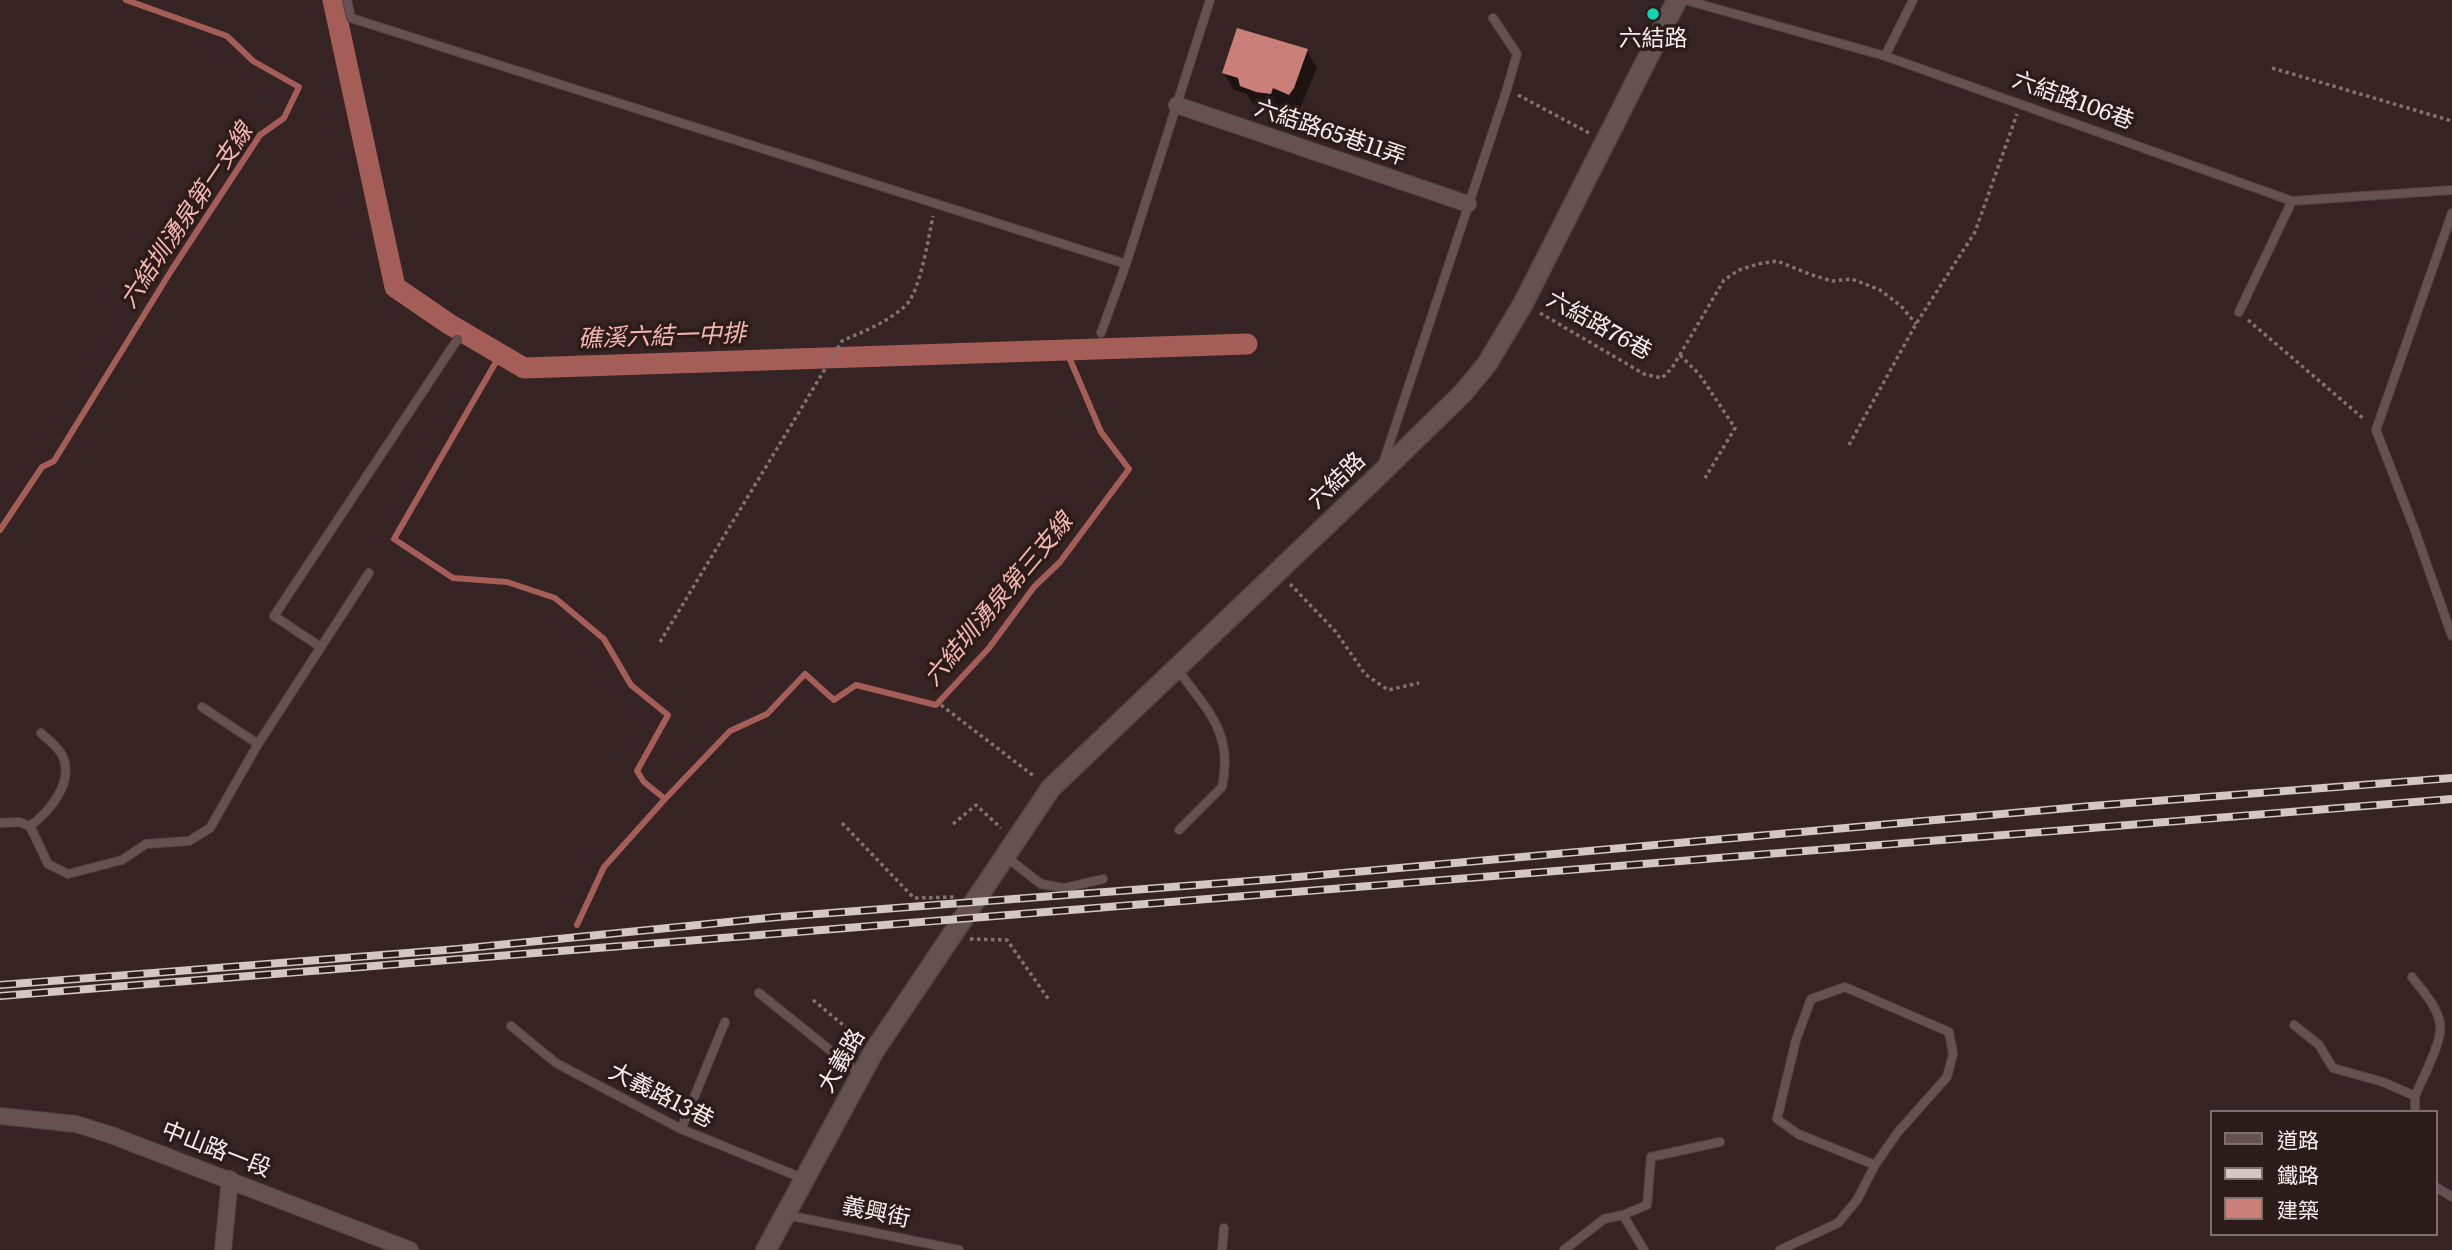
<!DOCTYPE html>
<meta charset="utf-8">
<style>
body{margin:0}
#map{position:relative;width:2452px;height:1250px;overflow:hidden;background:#352423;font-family:Literata,"Noto Sans TC",serif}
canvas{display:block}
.legend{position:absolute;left:2210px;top:1110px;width:228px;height:126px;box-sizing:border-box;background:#2b1b19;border:2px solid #7d6f6d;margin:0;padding:9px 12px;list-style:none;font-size:21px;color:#f8eceb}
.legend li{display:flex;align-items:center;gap:14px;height:35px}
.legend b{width:35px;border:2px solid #7d6f6d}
</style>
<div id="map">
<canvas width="2452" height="1250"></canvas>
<ul class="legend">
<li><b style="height:9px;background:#65514f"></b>道路</li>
<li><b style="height:9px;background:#d3c6c5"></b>鐵路</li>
<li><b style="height:19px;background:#ca7f78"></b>建築</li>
</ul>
</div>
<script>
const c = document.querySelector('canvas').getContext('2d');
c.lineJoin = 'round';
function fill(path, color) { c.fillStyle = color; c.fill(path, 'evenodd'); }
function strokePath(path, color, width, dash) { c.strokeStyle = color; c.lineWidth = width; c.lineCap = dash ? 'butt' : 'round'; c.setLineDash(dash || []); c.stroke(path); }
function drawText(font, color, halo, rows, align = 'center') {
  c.font = font + ' Literata,"Noto Sans TC",serif'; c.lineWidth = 7; c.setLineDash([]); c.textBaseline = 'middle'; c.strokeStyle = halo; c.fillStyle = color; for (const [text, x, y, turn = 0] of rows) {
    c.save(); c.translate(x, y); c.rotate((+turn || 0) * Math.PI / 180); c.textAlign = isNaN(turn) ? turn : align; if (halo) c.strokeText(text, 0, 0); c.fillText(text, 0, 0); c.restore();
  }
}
fill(new Path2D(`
 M1307,51L1317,68L1299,111L1282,104L1280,110L1252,103L1247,94L1234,90L1224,73Z`), '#0007');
strokePath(new Path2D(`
 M504,348L394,539L453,578L507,582L555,598L604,639L631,685L668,715L637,771L644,782L665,799
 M0,530L42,467L54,461L171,271L260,135L284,118L299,87L253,61L227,36L126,0
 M577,925L604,867L665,799L730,731L767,714L805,674L834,700L856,685L936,705L989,648L1034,587L1060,562L1129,469L1101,432L1066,350`), '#a55d57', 6);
strokePath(new Path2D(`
 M333,0L395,287L449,324L524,368L1247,344`), '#a55d57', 21);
fill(new Path2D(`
 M1237,28L1308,49L1294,88L1289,95L1273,88L1271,94L1256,92L1240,86L1238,78L1222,73Z`), '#ca7f78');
const service = new Path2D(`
 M347,0L351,18L1126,264
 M1685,0L1885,56L2292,201L2452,190
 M1885,56L1913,0
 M2452,213L2376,430L2414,528L2452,636
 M2239,312L2292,201
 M1101,333L1126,264L1210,0
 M1383,463L1507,89L1517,54L1493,18
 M319,646L274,616L457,340
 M1178,670C1207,710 1234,733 1222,787L1179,830
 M202,707L258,744
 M0,823L19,822L30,826L48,864L68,874L122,860L146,844L189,841L210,828L258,744L369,573
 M30,826C49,812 74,783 63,757C60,748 48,740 41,733
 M1005,856L1041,884L1064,888L1103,879
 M2412,977C2422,990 2438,1007 2440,1024C2443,1041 2422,1079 2415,1096
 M759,993L861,1075
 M2294,1025L2319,1045L2333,1068L2383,1082L2415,1096V1112
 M511,1026L556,1063L681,1129L802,1178
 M681,1129L725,1022
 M2436,1187L2452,1197
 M787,1215L959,1250
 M1222,1250L1224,1228
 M1564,1250L1604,1219L1623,1215
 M1644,1250L1623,1215L1647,1205L1651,1157L1720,1142
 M1780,1250L1838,1223L1857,1200L1875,1165L1898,1132L1947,1077L1953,1054L1949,1032L1845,987L1811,999L1796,1040L1777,1119L1798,1134L1875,1165`);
const minor = new Path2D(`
 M1177,105L1468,204
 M0,1116L76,1124L111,1135L410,1250
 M223,1250L230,1179`);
const tertiary = new Path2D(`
 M766,1250L874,1051L1051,788L1378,476L1463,393L1487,364L1523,304L1677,0`);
strokePath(service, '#514342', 10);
strokePath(minor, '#514342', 18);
strokePath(tertiary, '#514342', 22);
strokePath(new Path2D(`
 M2272,68L2452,121
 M1518,95L1589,133
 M1540,313L1644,374L1662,378L1672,368L1724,280L1739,270L1758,264L1777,261L1812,275L1832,281L1852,279L1880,290L1901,306L1916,324
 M2248,320L2365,420
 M1680,355L1699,374L1735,428L1705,478
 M1849,445L1916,324L1975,232L2017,114
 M1290,584L1336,632L1365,674L1388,690L1419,683
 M660,642L842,341C864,331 889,322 907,304C920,290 929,236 933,216
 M941,705L1035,777
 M842,823L914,898L955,897
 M953,824L976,805L1001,828
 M970,939L1007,940L1049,1000
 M813,1000L859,1038`), '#817271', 3.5, [3.5, 3.5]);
strokePath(service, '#65514f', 8);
strokePath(minor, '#65514f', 16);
strokePath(tertiary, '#65514f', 19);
const rail = new Path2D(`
 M0,985L458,949L778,917L1276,879L2091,806L2452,778
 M0,996L2452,799`);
strokePath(rail, '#d3c6c5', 8);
strokePath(rail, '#2b1b19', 5, [16]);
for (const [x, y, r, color] of [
 [1653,14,7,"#13d5b3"]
]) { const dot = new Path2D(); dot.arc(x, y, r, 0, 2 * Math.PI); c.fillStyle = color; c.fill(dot); strokePath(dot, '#2b1b19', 2.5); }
drawText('23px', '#f8eceb', '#2b1b19', [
 ["六結路",1653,39]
]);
drawText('23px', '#f8eceb', '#2b1b19', [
 ["六結路106巷",2073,101,20],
 ["六結路65巷11弄",1330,133,19],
 ["六結路76巷",1599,326,29],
 ["六結路",1337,481,-44],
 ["大義路",842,1061,-60],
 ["大義路13巷",661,1096,27],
 ["中山路一段",216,1150,21],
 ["義興街",876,1213,12]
]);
drawText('italic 24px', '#f6b7b0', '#2b1b19', [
 ["六結圳湧泉第一支線",187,216,-56],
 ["礁溪六結一中排",662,337,-2],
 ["六結圳湧泉第三支線",999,600,-50]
]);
</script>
